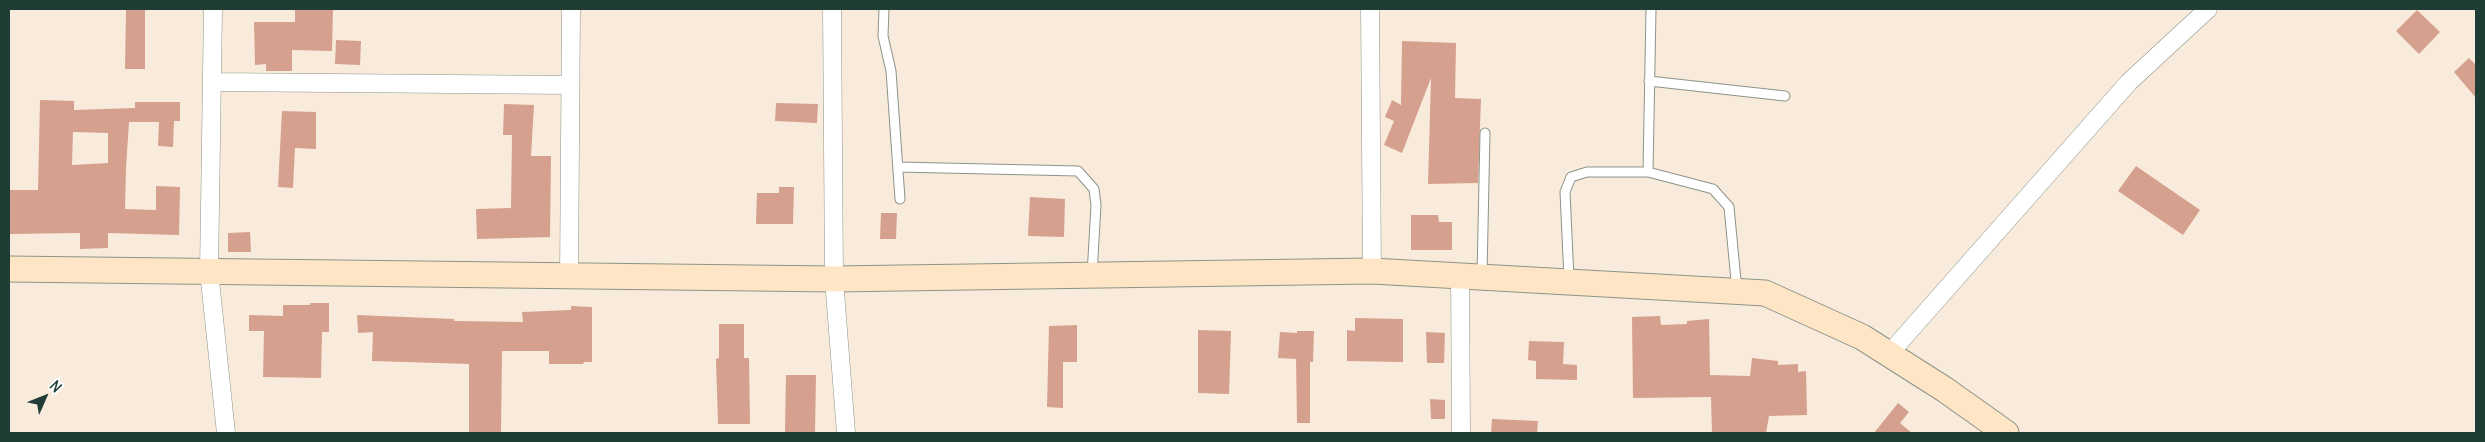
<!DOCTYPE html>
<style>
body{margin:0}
#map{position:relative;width:2485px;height:442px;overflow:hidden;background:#f9ebdc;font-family:Delius,sans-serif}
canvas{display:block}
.frame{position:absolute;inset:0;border:10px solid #1f3d34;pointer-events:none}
.north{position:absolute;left:20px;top:372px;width:50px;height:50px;-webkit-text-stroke:4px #fff;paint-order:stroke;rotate:46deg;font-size:14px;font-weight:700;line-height:20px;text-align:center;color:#1f3d34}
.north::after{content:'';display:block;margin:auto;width:18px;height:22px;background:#1f3d34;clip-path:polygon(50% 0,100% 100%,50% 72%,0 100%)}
</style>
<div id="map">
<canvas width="2485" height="442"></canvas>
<div class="frame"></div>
<div class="north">N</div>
</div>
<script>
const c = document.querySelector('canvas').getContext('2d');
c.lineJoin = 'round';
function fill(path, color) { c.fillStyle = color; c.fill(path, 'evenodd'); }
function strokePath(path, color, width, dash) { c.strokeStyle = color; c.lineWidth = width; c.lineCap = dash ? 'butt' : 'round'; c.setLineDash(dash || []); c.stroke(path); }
fill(new Path2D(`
 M126,9H145V69H125Z
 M295,9H333L332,51L292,50V71H266V64L255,65L254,22H295Z
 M2417,10L2440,32L2419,54L2396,31Z
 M336,40L361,41L360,65L335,64Z
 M1402,41L1456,43L1455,98L1481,99L1478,183L1428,184L1431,78L1402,153L1384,145L1394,121L1385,117L1392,100L1401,105Z
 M2469,58L2476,65V98L2454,72Z
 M40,100L74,101V110L135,108V102H180V121H174L173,147L158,146L159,122H129L126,168L125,209L156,210V186L180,187L179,235L108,233V248L80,249V233L9,234V190H38ZM73,132L108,133V163L72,165Z
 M776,103L818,104L817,123L775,121Z
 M504,104L534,105L531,156H551L550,237L477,239L476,209L511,208L512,135H503Z
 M282,111L316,112V149L295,148L293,188L278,187Z
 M2136,166L2200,210L2183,235L2118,191Z
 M779,187H794L793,224H756L757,193H779Z
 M1030,197L1065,199L1064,237L1028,236Z
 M881,213H897L896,239H880Z
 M1411,215H1438L1439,222H1452V250H1411Z
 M250,232L251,252H228V233Z
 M310,303H329V332H322L321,378L263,377L264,331H249V315L283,316V305H310Z
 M571,306L592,307V362H584L583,364H549V351H502L501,433H469V364L372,361L373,332L358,333L357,315L454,319V321L523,322L522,312L571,310Z
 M1660,316L1661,325L1687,324V321L1709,319L1710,375L1750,376L1752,358L1778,361V365L1798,364V372L1806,371L1807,415L1769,416L1766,433H1712L1711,397L1633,398L1632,317Z
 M1355,318L1403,319V362L1347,361V330L1355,331Z
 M719,324H744V358H749L750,424H718L716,359L719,358Z
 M1077,325V362H1063V408L1047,407L1049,326Z
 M1198,330L1231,331L1229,394L1198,393Z
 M1297,331H1314L1313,362H1310V423H1297L1296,359L1278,358L1280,332L1297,333Z
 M1426,332L1445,333L1444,363H1427Z
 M1529,341L1564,342L1563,364L1577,365V380L1536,379V361L1528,360Z
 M786,375H816L815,433H785Z
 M1430,399L1445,400V419H1431Z
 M1898,403L1909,412L1900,423L1912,433H1874Z
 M1492,419L1538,421L1537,433H1491Z`), '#d5a08d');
const lane = new Path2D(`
 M884,9L883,36L891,71L900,199
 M1649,81L1785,96
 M898,167L1078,171L1094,189L1096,205L1092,275
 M1648,172L1651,9
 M1482,275L1485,133
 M1569,279L1565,192L1571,177L1587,172H1648L1713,189L1729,207L1737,291`);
const street = new Path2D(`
 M213,9L209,271L226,433
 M832,9L834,279L846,433
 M1370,9L1372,271
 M212,82L570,85
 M1460,274L1461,433
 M569,276L571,9
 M1889,354L2129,82L2208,9`);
const secondary = new Path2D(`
 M9,269L834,279L1372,271L1765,293L1862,337L1944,389L2006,433`);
strokePath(lane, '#8c9488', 11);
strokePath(street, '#8c9488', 19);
strokePath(secondary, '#8c9488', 27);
strokePath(lane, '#fff', 9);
strokePath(street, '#fff', 18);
strokePath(secondary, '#fde5c5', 25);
</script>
